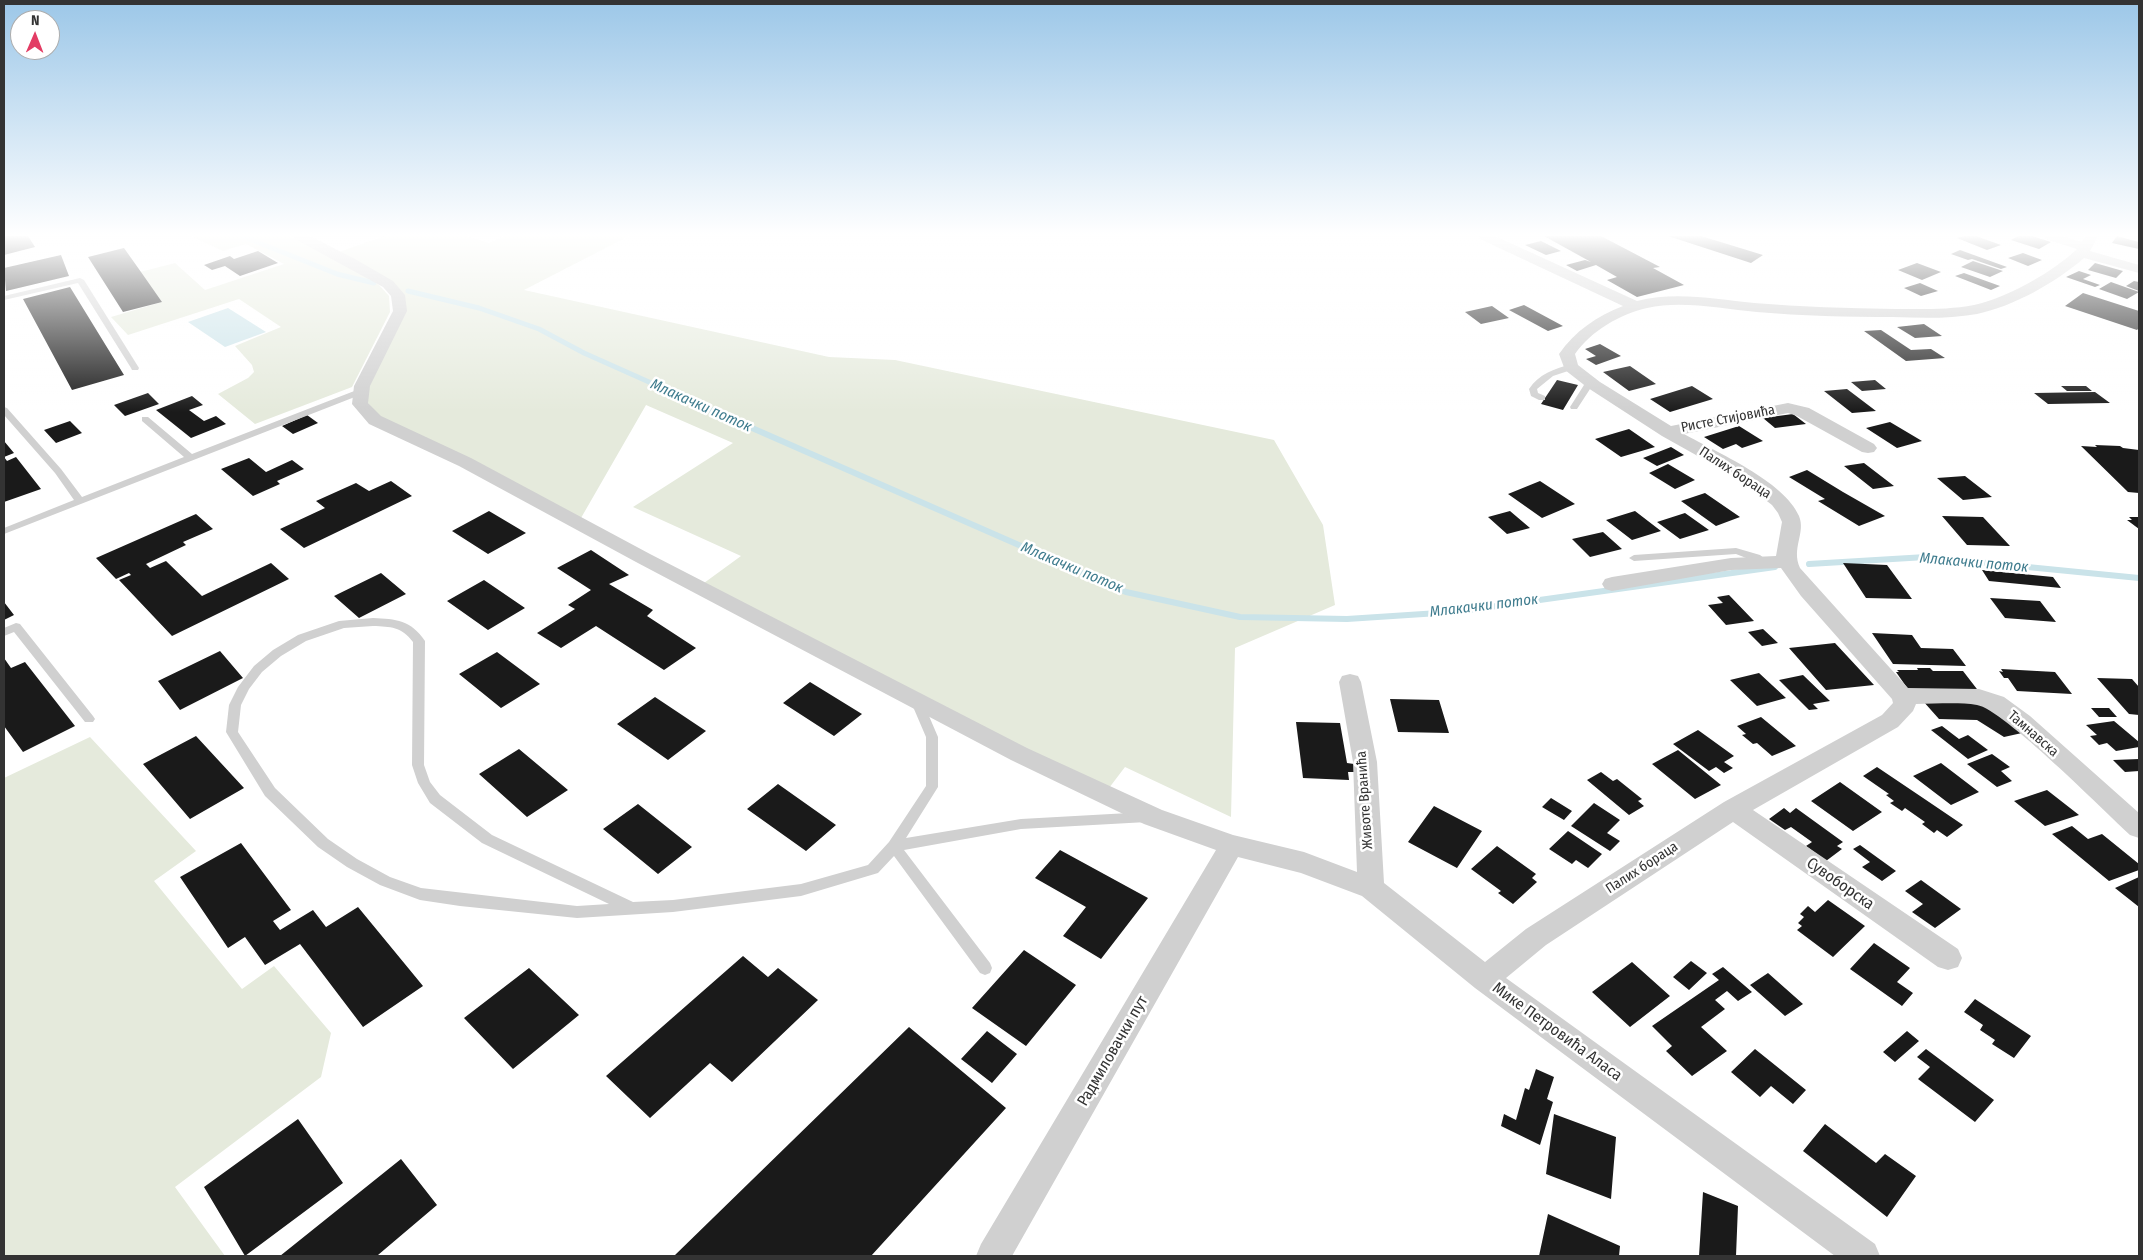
<!DOCTYPE html>
<meta charset="utf-8">
<style>
body{margin:0}
#map{position:relative;width:2143px;height:1260px;overflow:hidden;background:#fff;font-family:"Fira Sans Condensed",sans-serif}
canvas{display:block}
.frame{position:absolute;inset:0;border:5px solid #333;pointer-events:none}
.north{position:absolute;left:10px;top:10px;width:50px;height:50px;box-sizing:border-box;background:#fff;border:1px solid #adadad;border-radius:50%;rotate:1deg;font-size:14px;font-weight:700;line-height:20px;text-align:center;color:#333}
.north::after{content:'';display:block;margin:auto;width:18px;height:22px;background:#e33c64;clip-path:polygon(50% 0,100% 100%,50% 72%,0 100%)}
</style>
<div id="map">
<canvas width="2143" height="1260"></canvas>
<div class="frame"></div>
<div class="north">N</div>
</div>
<script>
const c = document.querySelector('canvas').getContext('2d');
c.lineJoin = 'round';
function fill(path, color) { c.fillStyle = color; c.fill(path, 'evenodd'); }
function strokePath(path, color, width, dash) { c.strokeStyle = color; c.lineWidth = width; c.lineCap = dash ? 'butt' : 'round'; c.setLineDash(dash || []); c.stroke(path); }
function drawText(font, color, halo, rows, align = 'center') {
  c.font = font + ' "Fira Sans Condensed",sans-serif'; c.lineWidth = 5; c.setLineDash([]); c.textBaseline = 'middle'; c.strokeStyle = halo; c.fillStyle = color; for (const [text, x, y, turn = 0] of rows) {
    c.save(); c.translate(x, y); c.rotate((+turn || 0) * Math.PI / 180); c.textAlign = isNaN(turn) ? turn : align; if (halo) c.strokeText(text, 0, 0); c.fillText(text, 0, 0); c.restore();
  }
}
fill(new Path2D(`
 M191,236H290L341,262L379,285L389,296L390,312L352,387L255,424L218,394L248,378L254,372L252,365L235,346L281,327L239,299L128,335L111,317L162,302L140,272L175,263L205,290L284,264L246,244L223,251Z
 M384,236H466L489,243L504,236H629L524,290L829,357L895,360L1274,440L1323,525L1335,605L1235,648L1231,817L1125,767L1109,788L1023,749L704,583L741,556L633,507L733,443L646,405L581,518L380,417L366,401L367,383L402,293L339,252Z
 M90,737L196,851L154,881L242,989L274,966L331,1033L321,1077L175,1187L225,1256H4V778Z`), '#e5eadc');
fill(new Path2D(`
 M228,308L266,332L225,347L188,322Z`), '#cae3e9');
strokePath(new Path2D(`
 M242,236L337,274L374,283
 M408,291L479,308L539,329L584,353L714,411`), '#cae3e9', 5);
strokePath(new Path2D(`
 M711,410L1126,592L1240,617L1347,619L1454,612L1775,567
 M1809,564L1926,557L2139,578`), '#cae3e9', 6);
fill(new Path2D(`
 M4,236H28L35,247L4,255Z
 M1544,236H1601L1660,267L1653,268L1684,285L1637,297L1607,280L1617,277L1596,265L1577,271L1566,265L1585,260L1591,262Z
 M1668,236H1701L1763,255L1751,263Z
 M1965,236H1976L2001,245L1987,250L1957,238Z
 M2018,236H2032L2051,242L2039,249L2011,240Z
 M2117,236L2139,242V249L2112,243Z
 M1541,241L1561,251L1546,255L1525,245Z
 M124,248L141,272L162,302L123,312L88,257Z
 M1960,250L2007,267L2001,269L1972,259L1968,260L1951,254Z
 M258,251L278,263L240,276L225,266L212,270L204,265L230,256L234,259Z
 M2023,253L2042,260L2028,266L2008,258Z
 M61,255L69,276L6,291L4,268Z
 M1973,261L2003,271L1990,277L1961,267Z
 M1917,263L1941,272L1922,280L1898,270Z
 M2095,263L2123,271L2116,278L2088,270Z
 M2079,271L2091,275L2083,279L2100,285L2095,287L2066,277Z
 M1964,273L2000,286L1991,290L1955,276Z
 M2134,281L2139,282V291L2126,286Z
 M2111,282L2139,292L2127,299L2099,289Z
 M1920,283L1938,291L1921,296L1904,288Z
 M70,287L124,375L72,390L23,299Z
 M2083,293L2139,311V328L2137,330L2065,306Z
 M1524,305L1563,326L1548,331L1509,310Z
 M1492,306L1509,318L1481,324L1465,312Z
 M1924,324L1942,336L1915,338L1897,327Z
 M1881,330L1911,350L1931,349L1945,358L1906,361L1864,331Z
 M1600,344L1621,356L1596,365L1586,359L1596,356L1585,349Z
 M1630,366L1656,384L1629,391L1603,372Z
 M1557,380L1578,385L1563,410L1541,404Z
 M1875,380L1886,389L1862,391L1851,382Z
 M1692,386L1713,399L1670,412L1650,399Z
 M2061,386H2086L2092,391H2067Z
 M1847,389L1876,411L1852,413L1824,391Z
 M2095,392L2110,403L2048,404L2034,393Z
 M148,393L159,404L125,416L114,405Z
 M192,396L203,405L189,410L204,421L216,416L226,424L191,438L156,410Z
 M1793,414L1806,424L1775,428L1763,418Z
 M307,415L318,423L293,434L282,426Z
 M70,421L82,433L56,443L44,430Z
 M1890,422L1922,441L1897,448L1866,428Z
 M1739,426L1763,441L1742,448L1736,444L1723,449L1704,437Z
 M1629,429L1655,447L1621,457L1595,439Z
 M4,441L14,453L4,457Z
 M2095,445L2120,446L2123,448L2139,450V493L2128,492L2081,446L2097,447Z
 M1671,447L1684,455L1657,466L1643,458Z
 M4,457L7,461L16,457L41,489L4,502Z
 M249,458L266,472L292,460L304,469L277,481L280,484L253,496L221,469Z
 M1864,463L1894,486L1873,489L1844,466Z
 M1668,464L1695,480L1675,489L1649,473Z
 M1807,470L1843,492L1885,516L1859,526L1818,501L1825,499L1789,477Z
 M1965,476L1992,497L1963,500L1937,478Z
 M391,481L412,496L304,548L280,529L325,508L316,501L356,483L369,491Z
 M1540,481L1575,504L1542,518L1508,494Z
 M1705,493L1740,517L1716,526L1681,501Z
 M489,511L526,533L488,554L452,531Z
 M1510,511L1530,528L1507,534L1488,517Z
 M1635,511L1661,531L1632,540L1606,520Z
 M1685,513L1709,530L1680,539L1657,522Z
 M196,514L213,529L183,542L186,545L146,564L150,568L166,561L202,596L271,563L289,579L172,636L119,580L131,575L129,573L116,579L96,558Z
 M1942,516L1983,517L2010,546L1967,545Z
 M2129,517H2139V529L2127,520H2132Z
 M1603,532L1622,549L1590,557L1572,539Z
 M591,550L629,575L609,584L653,610L647,616L696,648L664,670L596,626L561,648L537,633L575,609L568,605L591,590L557,568Z
 M1843,563L1887,565L1912,599L1866,598Z
 M1982,570L2053,577L2061,588L1989,581Z
 M381,573L406,594L359,618L334,596Z
 M484,580L525,608L488,630L447,601Z
 M1729,595L1754,621L1726,625L1708,605L1723,603L1717,597Z
 M1990,598L2040,601L2056,622L2005,618Z
 M4,602L14,615L4,620Z
 M1763,629L1778,643L1762,646L1748,632Z
 M1872,633L1912,635L1921,648L1953,649L1966,666L1893,664Z
 M1835,643L1874,685L1826,690L1789,648Z
 M220,651L243,678L180,710L158,681Z
 M497,652L540,684L501,708L459,674Z
 M4,658L11,668L25,662L75,726L23,752L4,726Z
 M1917,668H1930L1933,671H1963L1980,693L1910,692L1896,672H1899L1897,670H1918Z
 M2001,669L2055,672L2072,694L2017,691L2008,678H2004L1999,671L2003,672Z
 M1759,673L1786,698L1757,706L1730,680Z
 M1803,675L1830,701L1813,704L1818,709L1809,710L1779,680Z
 M2097,678L2132,679L2139,687V715L2129,714Z
 M810,682L862,714L834,736L783,703Z
 M655,697L706,731L668,760L617,724Z
 M1390,699L1439,700L1449,733L1398,732Z
 M1923,701L1975,703L1992,709L2022,733L2004,737L1977,720L1939,719Z
 M2091,708H2109L2117,717H2099Z
 M1761,717L1796,746L1772,756L1757,743L1753,744L1742,735L1746,734L1737,726Z
 M2114,721L2139,742V747L2116,751L2107,743L2099,745L2090,736L2097,735L2086,725Z
 M1296,722L1340,723L1347,763L1354,764L1355,772H1348L1349,780L1303,778Z
 M1942,726L1959,739L1968,735L1988,750L1968,759L1931,730Z
 M1698,730L1734,756L1724,762L1733,768L1724,773L1716,767L1709,771L1673,744Z
 M196,736L244,788L190,819L143,764Z
 M519,749L568,790L527,817L479,774Z
 M1678,750L1721,785L1695,799L1652,764Z
 M1992,754L2010,767L2001,771L2012,781L1997,787L1967,764Z
 M2139,759V771L2125,772L2113,760Z
 M1941,763L1979,792L1951,805L1913,776Z
 M1877,767L1929,802L1963,825L1947,837L1937,830L1934,833L1922,824L1925,822L1905,808L1902,811L1890,803L1894,801L1886,795L1889,794L1863,776Z
 M1601,772L1613,781L1617,779L1642,799L1638,801L1644,806L1629,815L1587,780Z
 M1840,782L1882,812L1853,831L1811,801Z
 M778,784L836,825L806,851L747,809Z
 M2047,790L2079,815L2045,826L2014,801Z
 M1551,798L1572,811L1564,820L1542,807Z
 M1594,803L1620,820L1607,833L1620,841L1610,851L1571,826Z
 M638,804L692,847L658,874L603,829Z
 M1434,806L1482,831L1457,868L1408,842Z
 M1784,808L1790,813L1796,808L1843,842L1837,846L1842,849L1826,861L1806,846L1812,842L1791,827L1785,830L1769,819Z
 M2072,826L2088,839L2102,834L2139,864V870L2109,881L2052,834Z
 M1568,831L1602,854L1588,868L1576,860L1572,864L1549,849Z
 M241,843L291,910L273,921L280,930L313,910L326,927L358,907L423,986L363,1027L300,944L265,965L245,937L228,948L180,877Z
 M1860,845L1896,871L1882,881L1862,867L1870,862L1853,849Z
 M1497,846L1536,874L1532,878L1537,882L1513,904L1498,893L1501,891L1471,869Z
 M1060,850L1148,898L1101,959L1063,936L1086,907L1035,878Z
 M2139,877V907L2115,888Z
 M1921,880L1961,909L1935,928L1912,912L1923,904L1905,891Z
 M1828,900L1865,926L1833,957L1797,930L1802,926L1798,923L1804,917L1800,914L1808,906L1815,912Z
 M1874,943L1910,968L1897,982L1913,993L1902,1006L1850,969Z
 M1024,950L1076,985L1026,1046L972,1008Z
 M743,956L768,977L778,968L818,1000L732,1082L710,1063L650,1118L606,1076Z
 M1691,961L1707,973L1689,990L1673,977Z
 M1632,962L1670,996L1630,1027L1592,992Z
 M1723,967L1752,992L1738,1001L1727,991L1715,1000L1725,1009L1701,1027L1727,1051L1692,1076L1666,1051L1672,1046L1652,1026L1719,980L1712,974Z
 M529,968L579,1015L513,1069L464,1018Z
 M1768,973L1803,1004L1785,1016L1750,985Z
 M1975,999L2031,1036L2014,1058L1992,1044L1995,1040L1980,1030L1983,1025L1964,1012Z
 M909,1027L1006,1108L871,1256H674Z
 M987,1031L1017,1054L992,1083L961,1059Z
 M1907,1031L1919,1041L1895,1062L1883,1052Z
 M1755,1049L1806,1090L1793,1104L1771,1086L1760,1097L1731,1072Z
 M1926,1049L1994,1100L1975,1122L1918,1079L1930,1067L1917,1057Z
 M1536,1069L1554,1077L1547,1099L1553,1102L1540,1145L1501,1126L1504,1114L1516,1120L1525,1088L1529,1090Z
 M1554,1114L1616,1137L1611,1199L1546,1174Z
 M298,1119L343,1183L245,1256L204,1187Z
 M1825,1124L1876,1163L1885,1154L1916,1176L1887,1217L1803,1151Z
 M401,1159L437,1205L378,1255L379,1256H280Z
 M1703,1192L1738,1206L1736,1256H1699Z
 M1548,1214L1620,1246L1619,1256H1539Z`), '#1a1a1a');
fill(new Path2D(`
 M80,278L84,280L139,368L138,370H132L131,368L78,283L4,300V296Z
 M1571,364L1574,365V369L1553,376L1537,389L1538,393L1545,396V400H1539L1531,396L1529,389C1539,374 1554,369 1571,364Z
 M1594,382L1597,383V387L1590,389L1577,409H1571L1570,407L1584,385Z
 M362,388L365,389V393L4,534V528L74,500L55,473L4,415V407L7,408L61,469L82,497L184,457L142,421V417H148L192,454Z
 M1736,548L1760,555L1769,562L1764,565L1736,554L1634,561L1629,558L1634,555Z
 M373,618C396,619 411,620 425,641L424,765L430,782L440,795L492,835L633,902L673,900L801,884L868,865L889,842L926,786V737L911,702L913,699H921L923,702L938,737V787L906,838L1021,819L1147,812L1152,813L1154,817L1152,821L1147,822L1021,829L904,850L990,963L992,968L990,973L985,975L980,973L894,856L878,873L801,896L673,912L577,918L460,906L420,900L380,885L347,867L318,847L265,796L226,732L229,705L238,687L254,666L273,650L298,635L339,621ZM373,626C391,627 401,626 413,642L412,765L418,783L430,803L482,843L609,904L577,906L421,888L390,877L357,859L328,839L275,788L238,732L241,705L249,689L262,672L281,656L306,641L344,628Z
 M16,623L20,624L93,716L95,719L93,722H85L14,632L4,636V628Z`), '#d0d0d0');
fill(new Path2D(`
 M293,236H310L355,259L393,281L405,295L407,311L370,386L368,403L381,416L471,458L650,554L1027,748L1162,810L1233,835L1304,852L1357,872L1353,762L1339,682L1342,676L1350,674L1358,676L1361,682L1377,762L1384,883L1485,962L1526,929L1724,802L1882,715L1893,703L1892,699L1801,596L1781,568L1731,570L1612,591L1605,589L1602,584L1605,579L1612,577L1731,558L1776,556L1782,522L1778,513L1772,505L1737,478L1662,436L1588,388L1565,370L1559,354C1575,331 1597,316 1623,306L1480,239L1479,236H1495L1637,301C1675,291 1716,299 1754,303C1801,307 1848,308 1895,309C1921,309 1948,310 1974,305C2007,298 2053,272 2077,249L2045,239L2044,236H2062L2082,242L2085,236H2098L2090,251L2139,265V273L2084,258C2055,283 2014,306 1977,314C1949,319 1921,318 1893,317C1848,317 1802,316 1757,312C1722,309 1682,300 1647,308C1620,314 1591,331 1575,354L1578,365L1600,382L1671,426L1788,403L1809,408L1874,444L1877,448L1874,452L1868,453L1862,452L1797,416L1788,413L1684,434C1716,452 1784,481 1799,516C1806,533 1791,548 1800,568L1908,688L1979,689L2004,697L2030,716L2139,813V838L2130,835C2105,812 2003,709 1977,705C1958,702 1936,704 1916,704L1913,711L1898,727L1753,810L1958,949L1962,958L1958,967L1948,970L1938,967L1733,822L1546,945L1506,978L1875,1244L1880,1256H1835L1475,988L1362,896L1301,873L1238,857L1012,1256H976L981,1244L1216,850L1144,824L1011,760L636,562L459,466L369,424L352,404L354,386L393,311L391,296L383,287L295,239Z`), '#d0d0d0');
const sky = c.createLinearGradient(0, 0, 0, 412);
sky.addColorStop(0, '#9cc7e8');
sky.addColorStop(0.57, '#fff');
sky.addColorStop(1, '#ffffff00');
c.fillStyle = sky;
c.fillRect(0, 0, 2143, 412);
drawText('14px', '#333', '#fff', [
 ["Ристе Стијовића",1728,419,-11],
 ["Палих бораца",1735,473,33],
 ["Тамнавска",2033,734,41],
 ["Животе Вранића",1365,800,-94],
 ["Палих бораца",1642,868,-33]
]);
drawText('italic 15px', '#3f7c8e', '#fff', [
 ["Млакачки поток",701,406,24],
 ["Млакачки поток",1974,563,5],
 ["Млакачки поток",1072,568,23],
 ["Млакачки поток",1484,606,-7]
]);
drawText('16px', '#333', '#fff', [
 ["Сувоборска",1840,884,35],
 ["Мике Петровића Аласа",1557,1032,36],
 ["Радмиловачки пут",1113,1051,-60]
]);
</script>
